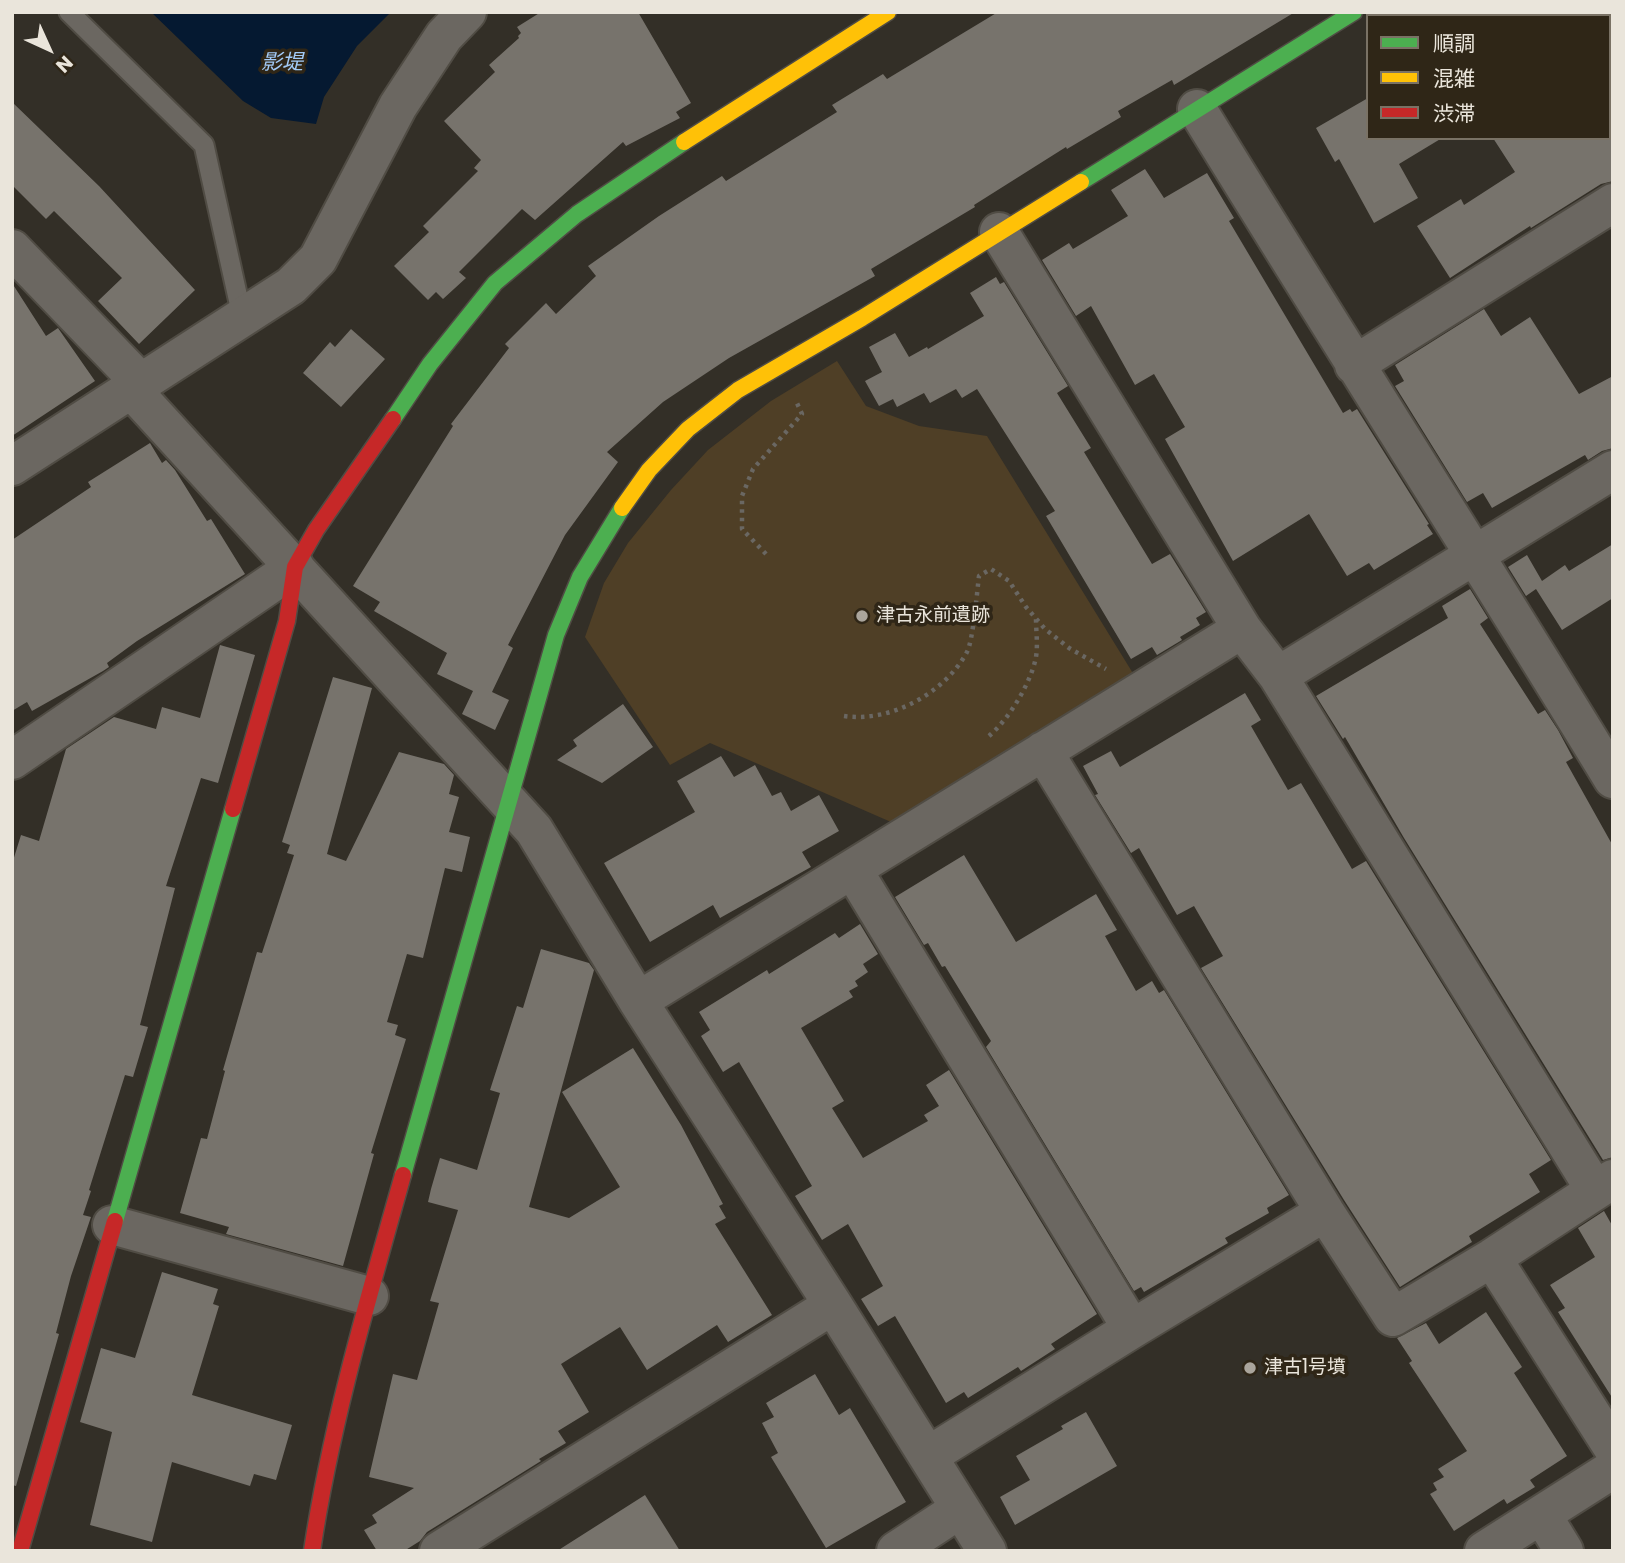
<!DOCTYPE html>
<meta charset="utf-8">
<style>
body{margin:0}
#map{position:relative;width:1625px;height:1563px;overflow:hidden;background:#332f27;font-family:Poppins,"Noto Sans JP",sans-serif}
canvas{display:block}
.frame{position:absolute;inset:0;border:14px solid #eae5db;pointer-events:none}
.legend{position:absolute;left:1366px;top:14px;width:245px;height:126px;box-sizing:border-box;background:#2f2617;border:2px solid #7a7265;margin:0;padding:9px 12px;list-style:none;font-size:21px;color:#eae5db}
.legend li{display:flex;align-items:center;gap:14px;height:35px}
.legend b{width:35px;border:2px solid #7a7265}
.north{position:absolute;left:14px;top:14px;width:70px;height:70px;-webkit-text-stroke:5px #2f2617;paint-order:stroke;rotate:135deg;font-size:19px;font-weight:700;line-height:28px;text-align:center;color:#eae5db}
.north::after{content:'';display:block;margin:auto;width:24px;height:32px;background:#eae5db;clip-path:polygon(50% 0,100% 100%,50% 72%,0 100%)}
</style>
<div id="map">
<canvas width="1625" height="1563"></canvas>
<div class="frame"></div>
<ul class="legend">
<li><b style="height:9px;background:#4caf50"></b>順調</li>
<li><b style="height:9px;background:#ffc107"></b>混雑</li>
<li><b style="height:9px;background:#c62828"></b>渋滞</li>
</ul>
<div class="north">N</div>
</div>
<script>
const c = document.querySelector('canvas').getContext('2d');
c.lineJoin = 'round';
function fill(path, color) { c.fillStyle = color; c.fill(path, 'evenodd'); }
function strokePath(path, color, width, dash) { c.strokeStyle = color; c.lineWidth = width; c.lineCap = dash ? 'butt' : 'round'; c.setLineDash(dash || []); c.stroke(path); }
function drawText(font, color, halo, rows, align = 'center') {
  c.font = font + ' Poppins,"Noto Sans JP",sans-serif'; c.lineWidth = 7; c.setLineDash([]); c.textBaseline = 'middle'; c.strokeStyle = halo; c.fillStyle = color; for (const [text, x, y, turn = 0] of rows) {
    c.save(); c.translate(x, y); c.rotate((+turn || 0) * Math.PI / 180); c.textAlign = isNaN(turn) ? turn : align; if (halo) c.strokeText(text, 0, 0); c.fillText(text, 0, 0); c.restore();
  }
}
fill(new Path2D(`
 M837,361L866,406L919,426L987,436L1134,675L891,822L710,743L670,765L585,637L604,583L628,543L671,490L708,450L771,401Z`), '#4f3f26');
fill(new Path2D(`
 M151,12H391L357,46L324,97L316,124L271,118L243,101Z`), '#051931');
fill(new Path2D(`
 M541,12H638L691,103L676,112L680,118L626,146L623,142L535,220L522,209L459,272L466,278L443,299L436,292L428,300L394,266L429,232L423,226L478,171L474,168L481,160L444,121L495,72L489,65L519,38L518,36L521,33L517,27Z
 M998,12H1295L1174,85L1172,80L1118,111L1121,117L1067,149L1066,147L974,205L975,207L871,269L875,276L729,358L663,402L607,452L618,462L565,535L508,645L513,648L492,692L509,700L495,730L462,714L473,691L437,674L447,653L374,611L380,602L353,586L453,426L451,424L509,348L505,344L546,303L556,314L596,276L588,266L659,216L722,176L726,181L837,112L832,105L883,74L887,79Z
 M1368,98V138H1442L1399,164L1418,198L1374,223L1339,159L1335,162L1316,128Z
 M12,102L99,186L195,290L139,344L98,301L122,278L54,211L46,219L12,185Z
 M1493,138H1613V181L1601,184L1531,228L1530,226L1450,278L1417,226L1461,199L1464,205L1515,172Z
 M1145,169L1164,198L1207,173L1234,218L1229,221L1343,413L1350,409L1352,412L1357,409L1429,524L1427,525L1433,534L1374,570L1369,563L1347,576L1309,514L1233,561L1165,439L1185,427L1154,374L1135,385L1091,306L1076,316L1042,260L1069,243L1073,249L1128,216L1111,190Z
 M996,277L1000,284L1004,282L1068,386L1057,393L1091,448L1084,452L1152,564L1170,554L1206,612L1196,618L1200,625L1180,637L1182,640L1157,655L1152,647L1131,659L1046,516L1055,511L977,389L962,398L956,389L930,403L924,393L897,407L893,399L879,406L865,381L882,372L869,347L895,333L909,357L927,347L928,349L984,316L970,293Z
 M12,283L46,336L58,328L95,381L12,436Z
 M1484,309L1501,336L1530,317L1579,394L1613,376V448L1602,451L1588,460L1585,455L1492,508L1483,493L1467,502L1395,386L1404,381L1395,365Z
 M351,329L385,359L341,407L303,373L330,342L335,347Z
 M150,443L162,463L166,460L175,470L207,521L211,519L245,574L137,641L107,663L109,667L103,671L32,711L27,702L12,711V540L91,487L88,482Z
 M1613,544V598L1562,630L1536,589L1526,596L1508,567L1527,555L1542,581L1565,565L1569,571Z
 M1470,589L1488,618L1480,624L1538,714L1545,710L1558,730L1573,758L1566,762L1613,846V1157L1603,1160L1404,838L1345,737L1343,739L1316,696L1448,618L1442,606Z
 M220,645L255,655L218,783L201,778L166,886L175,888L140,1025L148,1027L133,1077L125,1075L89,1190L91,1191L83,1215L91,1217L71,1276L56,1333L59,1334L16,1486L12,1485V864L21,835L39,841L66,749L114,717L156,729L162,707L200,718Z
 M333,677L372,688L327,854L346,861L399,752L444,764L454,775L449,794L459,797L449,832L470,837L462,872L445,868L423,958L407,954L387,1022L398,1025L395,1035L406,1039L371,1153L374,1154L343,1266L226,1234L229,1227L180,1213L201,1138L207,1139L225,1071L223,1070L257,952L262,953L294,855L287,853L290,845L282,842Z
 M1245,693L1261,720L1251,726L1288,790L1301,783L1352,869L1366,861L1551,1160L1529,1174L1540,1192L1469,1236L1472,1242L1400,1287L1344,1200L1201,968L1223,956L1194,906L1177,915L1139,848L1131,853L1095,795L1098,794L1083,766L1111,751L1120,767Z
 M623,704L653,747L602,783L557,760L577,746L573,740Z
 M721,756L734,777L755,765L772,796L781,792L791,811L819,795L839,831L802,852L811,867L720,918L713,905L650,942L604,863L695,812L677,781Z
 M964,855L1016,942L1096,894L1117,930L1105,936L1136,991L1152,981L1159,993L1164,990L1289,1195L1267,1208L1269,1213L1225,1238L1228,1243L1144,1292L1141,1287L1134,1291L986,1047L991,1041L945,966L942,967L928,943L924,945L895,897Z
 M860,924L878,954L863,964L868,972L855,981L858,986L849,991L853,997L801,1028L844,1101L832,1108L863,1158L928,1121L924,1115L939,1106L926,1085L949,1070L1097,1314L1051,1344L1055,1349L1021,1371L1018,1367L968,1398L964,1392L946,1403L895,1316L878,1326L861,1299L883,1286L848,1224L822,1240L795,1196L812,1186L739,1062L723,1072L701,1036L710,1030L699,1012L767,970L769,974L835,933L839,938Z
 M541,949L589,963L594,970L529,1207L569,1218L620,1187L562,1092L633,1048L681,1125L723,1204L719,1206L726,1218L715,1224L772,1315L728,1342L717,1325L647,1370L620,1327L561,1364L589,1412L558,1431L566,1443L539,1459L541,1461L427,1532L420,1541L404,1551H377L364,1530L377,1523L372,1515L414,1488L369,1477L393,1374L417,1380L439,1303L430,1301L458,1210L428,1202L431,1189L440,1158L477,1170L500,1093L490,1090L517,1006L523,1008Z
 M1604,1211L1613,1227V1399L1558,1312L1565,1308L1550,1285L1595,1257L1578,1228Z
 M162,1272L218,1289L213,1304L219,1306L192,1395L292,1425L276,1480L254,1474L250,1486L172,1462L152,1542L90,1525L112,1432L80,1422L101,1348L135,1358Z
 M1486,1312L1522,1367L1514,1373L1567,1456L1530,1480L1535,1487L1507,1504L1504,1499L1454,1531L1430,1494L1437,1490L1433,1483L1444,1477L1438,1469L1467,1451L1409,1363L1412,1361L1397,1338L1426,1323L1439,1344Z
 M815,1374L839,1415L850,1408L906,1502L826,1548L771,1457L778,1453L762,1423L774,1417L766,1403Z
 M1086,1412L1117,1466L1015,1525L1000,1497L1030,1480L1016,1456L1063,1429L1061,1426Z
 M645,1495L680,1551H557Z`), '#77736c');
const lane = new Path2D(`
 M69,12L204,145L242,316`);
const street = new Path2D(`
 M1197,109C1334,333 1476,554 1613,779
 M999,232L1242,629L1278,676L1595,1190
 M12,249L140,382
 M1354,365L1613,203
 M131,389L534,830L638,1001L833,1305L987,1551
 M12,466L291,286L318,259L398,106L444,36L467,12
 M1278,676L1613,470
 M1043,751L1325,1212L1393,1317L1492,1258L1613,1179
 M12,760L295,567
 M853,870L1132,1329
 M638,1001L1242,629
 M112,1225L369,1296
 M1492,1258L1613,1448
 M928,1456L1132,1329L1325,1212
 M1542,1515L1564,1551
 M439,1551L833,1305
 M896,1551L960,1509
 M1484,1551L1613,1469`);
const fast = new Path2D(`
 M1081,182L1354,12
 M393,419L430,364L495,283L577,214L684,142
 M403,1175L556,635L580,577L622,508
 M115,1221L233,809`);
const slow = new Path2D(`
 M684,142L888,12
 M622,508L649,470L688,429L738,390L862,318L1081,182`);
const jam = new Path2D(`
 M233,809L287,621L295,567L316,530L393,419
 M20,1551L115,1221
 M312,1551C331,1424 368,1299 403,1175`);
strokePath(lane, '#504c44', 23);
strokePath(street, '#504c44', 42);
strokePath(fast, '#504c44', 19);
strokePath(slow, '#504c44', 19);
strokePath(jam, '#504c44', 19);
strokePath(new Path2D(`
 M766,554L742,529V496L753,469L802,414L796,401
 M844,716C890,723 945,693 967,652C973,641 977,592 979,576L991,569L1009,581L1026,607L1045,629L1069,648L1106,669
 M989,736C1009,719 1031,683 1036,657C1038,645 1036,631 1036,619`), '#6a6762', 4.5, [3.5, 5]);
strokePath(lane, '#6b6761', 19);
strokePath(street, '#6b6761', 38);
strokePath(fast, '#4caf50', 16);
strokePath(slow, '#ffc107', 16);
strokePath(jam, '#c62828', 16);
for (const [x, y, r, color] of [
 [862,616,7,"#aaa59c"],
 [1250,1368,7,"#aaa59c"]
]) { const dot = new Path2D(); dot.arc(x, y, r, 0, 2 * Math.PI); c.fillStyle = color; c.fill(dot); strokePath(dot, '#2f2617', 2.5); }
drawText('19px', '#eae5db', '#2f2617', [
 ["津古永前遺跡",876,616],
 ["津古1号墳",1264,1368]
], 'left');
drawText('italic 21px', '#a2caf6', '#2f2617', [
 ["影堤",282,64]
]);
</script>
